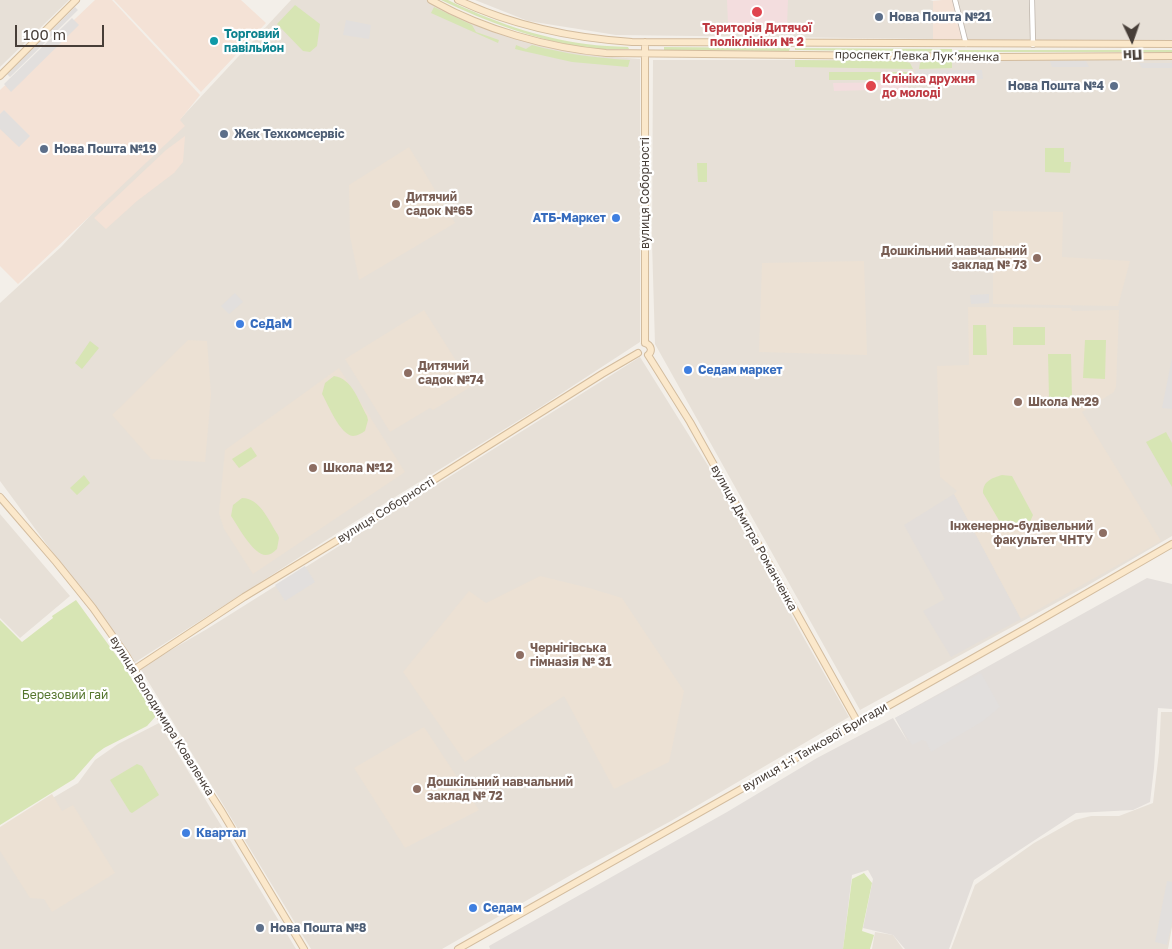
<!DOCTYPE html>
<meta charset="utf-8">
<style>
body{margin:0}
#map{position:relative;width:1172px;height:949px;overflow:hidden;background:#f3efe9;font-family:"Golos Text",sans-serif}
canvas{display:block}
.north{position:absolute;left:1107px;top:15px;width:50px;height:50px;-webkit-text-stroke:4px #fff;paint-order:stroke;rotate:177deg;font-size:14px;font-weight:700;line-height:20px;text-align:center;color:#473e38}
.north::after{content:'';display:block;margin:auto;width:18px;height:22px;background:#473e38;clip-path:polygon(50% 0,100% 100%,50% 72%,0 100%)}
.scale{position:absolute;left:15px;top:25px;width:89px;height:22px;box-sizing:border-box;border:2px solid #473e38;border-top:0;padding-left:6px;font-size:15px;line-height:18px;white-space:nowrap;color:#473e38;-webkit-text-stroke:4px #fff;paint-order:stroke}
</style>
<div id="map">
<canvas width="1172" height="949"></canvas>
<div class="north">Пн</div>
<div class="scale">100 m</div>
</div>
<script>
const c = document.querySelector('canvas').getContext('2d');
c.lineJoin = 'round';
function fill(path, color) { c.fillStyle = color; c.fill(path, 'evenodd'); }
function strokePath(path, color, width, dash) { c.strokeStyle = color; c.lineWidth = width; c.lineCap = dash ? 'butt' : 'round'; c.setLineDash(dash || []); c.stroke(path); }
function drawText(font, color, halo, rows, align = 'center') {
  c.font = font + ' "Golos Text",sans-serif'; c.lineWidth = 4.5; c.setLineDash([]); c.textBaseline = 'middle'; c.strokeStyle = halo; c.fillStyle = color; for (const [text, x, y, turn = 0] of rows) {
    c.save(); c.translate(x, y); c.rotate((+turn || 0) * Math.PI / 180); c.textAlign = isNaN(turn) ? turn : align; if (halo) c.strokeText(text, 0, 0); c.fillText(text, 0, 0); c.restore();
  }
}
fill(new Path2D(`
 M0,0H69L0,67Z
 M291,0H429L487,27L568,50L599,56L640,59V342L542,406L353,523L134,663L0,481V303L61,247Z
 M475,0H930L933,1V39L616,35L528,21Z
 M953,0H1172V41L966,40Z
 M653,60H1172V536L1085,587L860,710L655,344L652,242Z
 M640,357L722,488L801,633L849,717L671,821L578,871L442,949H311L140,668L207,629Z
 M0,514L70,596L20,638L0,618Z
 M1161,712H1172V927L1168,949H951L975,885L1034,843L1075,820L1091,816H1119L1153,803L1159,752Z
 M159,723L296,949H0V829L78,783L95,760L118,744Z
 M875,932L893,935L903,949H872Z`), '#e7e0d7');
fill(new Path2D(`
 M95,0H112L200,95L180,120L185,126L18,284L0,266V90Z
 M114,0H241L266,23L201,92Z
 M942,0H953L966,40L933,39V1Z
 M185,136L183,162L174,173L137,201L106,229L94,218L166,150Z`), '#f4e2d6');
fill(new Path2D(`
 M954,494L1021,619L951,657L923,611L945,599L904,525Z
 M1147,578L1172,584V709L1158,708L1154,768L1150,802L1133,810L1076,813L974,880L949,949H905L893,935L863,928L873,879L868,870L852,875L843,949H490L489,946L727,812L817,758L893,718L908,742L895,718Z`), '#e3deda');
fill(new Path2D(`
 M409,147L455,223L359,280L350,236L349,185Z
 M993,211L1063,212L1062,257L1130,261L1118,306L993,304Z
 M864,261L867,355L759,352L762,263Z
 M968,307L1071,308L1072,311L1119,310L1116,387L1114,392L1082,412L1161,541L1021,619L954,494L957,491L940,477L937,366L969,365Z
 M424,310L472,386L433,410L430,408L390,432L345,359Z
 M188,340L207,341L211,395L205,462L151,459L112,415Z
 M339,368L405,472L253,574L224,529L219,513L225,450Z
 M540,576L589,588L622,598L684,691L669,762L614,789L564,696L465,762L403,672L469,591L486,603Z
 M424,727L479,810L405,848L354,768Z
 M52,794L62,811L73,805L115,873L52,912L44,899L30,898L0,851V827Z`), '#ece1d4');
fill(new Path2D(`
 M727,0H788L787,25L728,24Z
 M908,82V89L834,91L833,83Z`), '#f3ddde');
fill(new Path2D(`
 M441,0H448C491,21 539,38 586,44C600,46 614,46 628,47L629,49C615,49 600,50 586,48C536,40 487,22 441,0Z
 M295,5L320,24L317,46L310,52L303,51L277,24Z
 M434,7L472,25L476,32L499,40L498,43L431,13Z
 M516,45L526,49L532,45C565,54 596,58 630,60L628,67L572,62L523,51L515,49Z
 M664,47L790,48L789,51L664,50Z
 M795,48L952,49V52L795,50Z
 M957,50H1172V52H957Z
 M795,60L903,61L910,63L913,69L795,67Z
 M924,61H952V68L919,69L920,63Z
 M829,72H913V80H829Z
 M1045,148H1064V162H1071L1070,173L1045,172Z
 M697,163H707V182H698Z
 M973,325H986L987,355H973Z
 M1013,327H1045V345H1013Z
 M1085,340H1106L1105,379L1083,378Z
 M90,341L99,348L82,369L75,363Z
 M1048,354H1071L1072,397L1049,398Z
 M334,376C352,378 359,402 367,416L368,420L365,431C362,433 357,436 353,436C340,435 328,404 322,394L325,383Z
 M1166,432L1172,443V487L1146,442Z
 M251,447L257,456L239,468L232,459Z
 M84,475L90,483L77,495L70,488Z
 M1002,475L1012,476L1033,515L1030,522L1011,531L1004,529L983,493C983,481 992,478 1002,475Z
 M242,498C260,498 269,521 278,535L279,538L277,549C274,552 270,555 266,555C253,555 238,526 231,516L233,505Z
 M76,600L121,662L156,716L147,726L104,748L96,754L74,779L0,825V620L22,642L53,618L52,616Z
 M137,764L142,766L159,795L132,813L130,812L110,780Z
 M864,873L872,883L862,931L874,935L870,949H843L852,879Z`), '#d7e5b4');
fill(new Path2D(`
 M75,7L78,10L10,77L7,74Z
 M72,18L79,25L11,92L4,84Z
 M346,20L371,25L369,39L343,35Z
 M1050,61H1086L1089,67H1052Z
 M1139,63H1172V68H1142Z
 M915,70H982L983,79H914Z
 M4,110L30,136L19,147L0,129V114Z
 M235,293L243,302L229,314L221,306Z
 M989,294V303L971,304L970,295Z
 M1172,358V409L1162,408Z
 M305,566L315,582L285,601L275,585Z
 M981,673L1000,707L983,721L931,752L926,741L922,740L912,745L895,718Z
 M1167,881L1172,882V922L1167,945L1155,942Z`), '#e2dfdd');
const street = new Path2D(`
 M955,0L966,44
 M1032,0L1033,45`);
const secondary = new Path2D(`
 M431,0C481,29 549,48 606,53L998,57L1172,56
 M458,0C513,26 572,38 632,42L1172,44
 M0,76L76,0
 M645,343V42
 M645,343C651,345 653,351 648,355
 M648,355L690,422L858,723
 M0,497L56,562L93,608L126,655L160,716L222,812L304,949
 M135,669L244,597L351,532L602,374L638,353
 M458,949L1028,627L1172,544`);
strokePath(street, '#beb5ac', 6);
strokePath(secondary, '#d3bc9e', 8);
strokePath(street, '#fff', 4.5);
strokePath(secondary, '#fbe8cb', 6);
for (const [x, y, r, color] of [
 [757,12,6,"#e0444e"],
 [879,17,5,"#5c6f8a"],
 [214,41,5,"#0f9aa8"],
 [871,86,6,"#e0444e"],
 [1114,86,5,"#5c6f8a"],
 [224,134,5,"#5c6f8a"],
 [44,149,5,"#5c6f8a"],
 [396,204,5,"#8d6e63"],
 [616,218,5,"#3f7fe0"],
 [1037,258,5,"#8d6e63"],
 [240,324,5,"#3f7fe0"],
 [688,370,5,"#3f7fe0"],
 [408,373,5,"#8d6e63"],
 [1018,402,5,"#8d6e63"],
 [313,468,5,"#8d6e63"],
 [1103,533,5,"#8d6e63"],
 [520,655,5,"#8d6e63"],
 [417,789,5,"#8d6e63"],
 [186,833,5,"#3f7fe0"],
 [473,908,5,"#3f7fe0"],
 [260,928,5,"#5c6f8a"]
]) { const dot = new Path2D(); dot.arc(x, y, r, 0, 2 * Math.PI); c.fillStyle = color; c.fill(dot); strokePath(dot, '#fff', 2); }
drawText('bold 12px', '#4e5e75', '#fff', [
 ["Нова Пошта №21",889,17],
 ["Нова Пошта №4",1104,86,"right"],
 ["Жек Техкомсервіс",234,134],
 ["Нова Пошта №19",54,149],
 ["Нова Пошта №8",270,928]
], 'left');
drawText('bold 12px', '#be3a42', '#fff', [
 ["Територія Дитячої",757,28],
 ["поліклініки № 2",757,42],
 ["Клініка дружня",882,79,"left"],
 ["до молоді",882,93,"left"]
]);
drawText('bold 12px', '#0d838f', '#fff', [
 ["Торговий",224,34],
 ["павільйон",224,48]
], 'left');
drawText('12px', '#473e38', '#fff', [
 ["проспект Левка Лукʼяненка",917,56,1],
 ["вулиця Соборності",645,193,-90],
 ["вулиця Соборності",386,510,-32],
 ["вулиця Дмитра Романченка",754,538,61],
 ["вулиця Володимира Коваленка",162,716,58],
 ["вулиця 1-ї Танкової Бригади",815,747,-30]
]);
drawText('bold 12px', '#785e54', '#fff', [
 ["Дитячий",406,197],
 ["садок №65",406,211],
 ["Дошкільний навчальний",1027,251,"right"],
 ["заклад № 73",1027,265,"right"],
 ["Дитячий",418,366],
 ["садок №74",418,380],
 ["Школа №29",1028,402],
 ["Школа №12",323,468],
 ["Інженерно-будівельний",1093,526,"right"],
 ["факультет ЧНТУ",1093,540,"right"],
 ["Чернігівська",530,648],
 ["гімназія № 31",530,662],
 ["Дошкільний навчальний",427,782],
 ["заклад № 72",427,796]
], 'left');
drawText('bold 12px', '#366cbe', '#fff', [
 ["АТБ-Маркет",606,218,"right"],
 ["СеДаМ",250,324],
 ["Седам маркет",698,370],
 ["Квартал",196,833],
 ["Седам",483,908]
], 'left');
drawText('12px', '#55762e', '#fff', [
 ["Березовий гай",65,695]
]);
</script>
